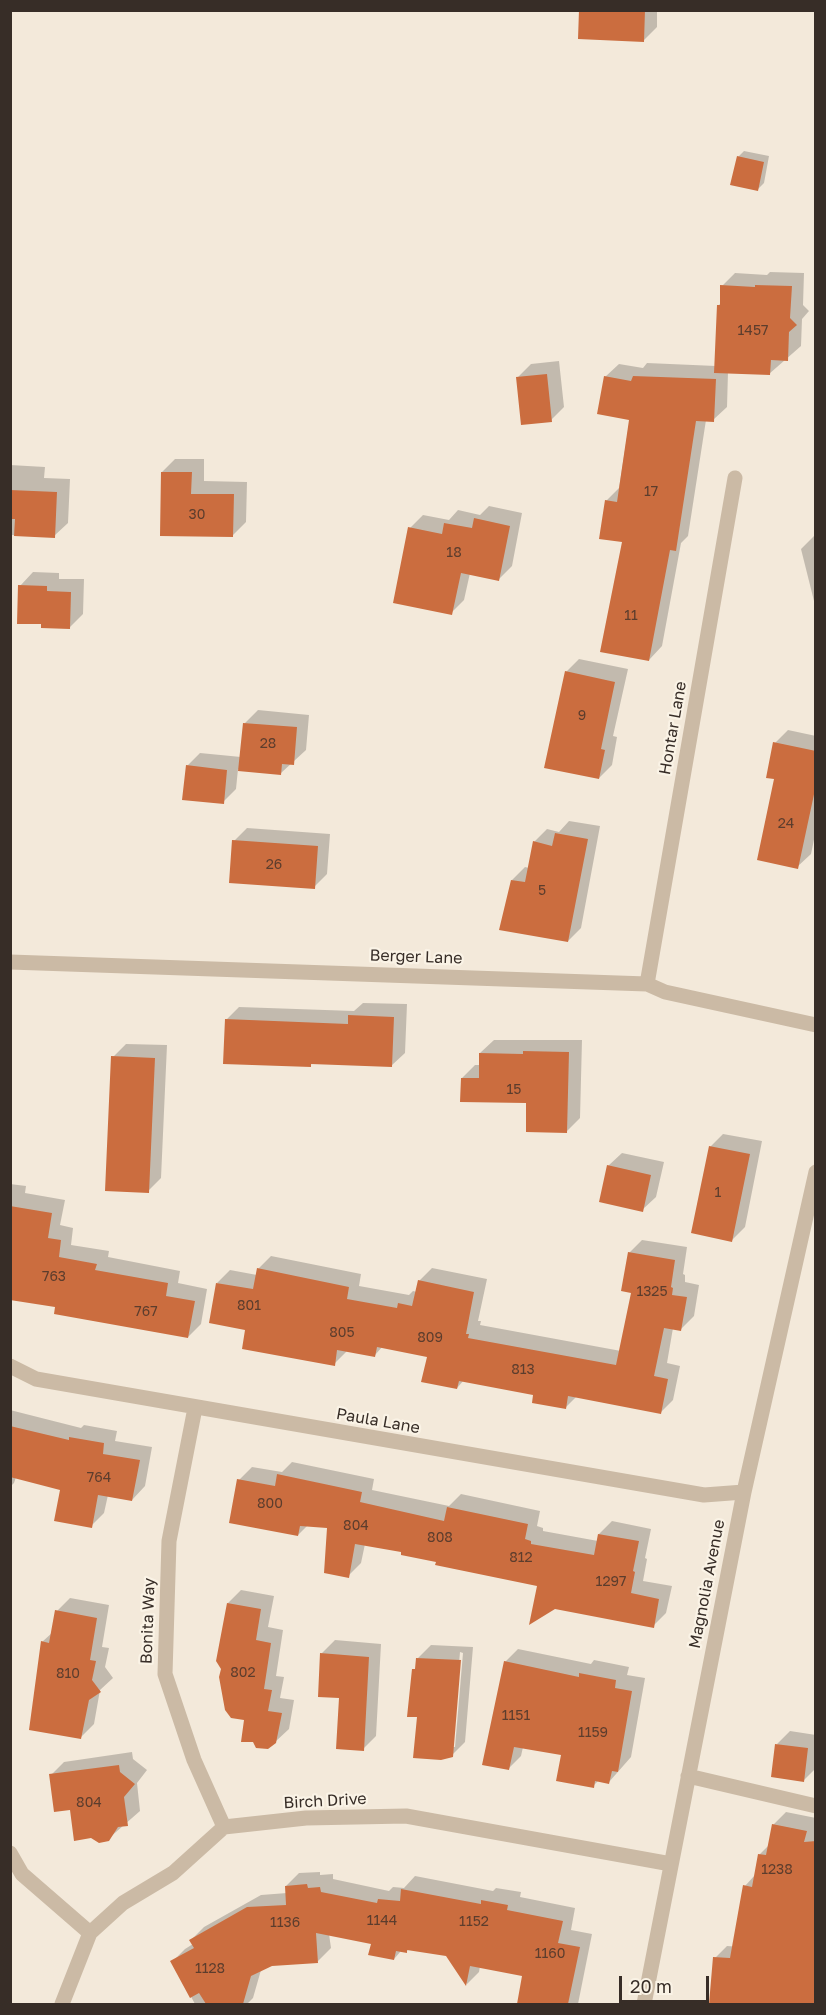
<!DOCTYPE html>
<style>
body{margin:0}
#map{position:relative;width:826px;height:2015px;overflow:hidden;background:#f3e9da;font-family:"Golos Text",sans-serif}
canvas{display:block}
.frame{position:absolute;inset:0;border:12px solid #372d27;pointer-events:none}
.scale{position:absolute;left:619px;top:1976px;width:90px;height:27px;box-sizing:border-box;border:3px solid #372d27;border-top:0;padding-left:8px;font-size:18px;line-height:21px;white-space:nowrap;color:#372d27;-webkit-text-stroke:4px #faf3e6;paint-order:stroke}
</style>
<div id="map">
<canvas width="826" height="2015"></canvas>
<div class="frame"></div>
<div class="scale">20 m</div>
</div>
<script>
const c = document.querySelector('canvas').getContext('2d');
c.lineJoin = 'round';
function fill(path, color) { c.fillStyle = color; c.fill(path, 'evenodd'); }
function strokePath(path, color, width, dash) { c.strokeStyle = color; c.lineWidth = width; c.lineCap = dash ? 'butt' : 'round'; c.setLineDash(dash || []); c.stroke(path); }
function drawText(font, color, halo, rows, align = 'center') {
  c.font = font + ' "Golos Text",sans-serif'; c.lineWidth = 4.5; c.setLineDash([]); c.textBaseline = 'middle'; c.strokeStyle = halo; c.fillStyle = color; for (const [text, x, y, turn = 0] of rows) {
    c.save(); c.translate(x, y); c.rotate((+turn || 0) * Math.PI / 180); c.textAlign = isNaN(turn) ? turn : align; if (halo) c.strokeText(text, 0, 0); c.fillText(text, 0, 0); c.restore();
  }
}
fill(new Path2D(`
 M580,10H657V27L644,40Z
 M744,151L769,156L764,183L757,190L738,157Z
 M770,272L804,273L803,305L809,311L802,319L801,346L769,374L728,372L727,407L713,420H706L688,536L681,543L662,646L649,660L624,541L606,501L619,488L630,418L605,377L619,364L643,368L647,363L716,366L719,305L721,303L722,286L735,273L767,275Z
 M559,361L564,407L551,420L518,377L531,364Z
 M175,459H204V481L247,482L246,522L233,535L162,472Z
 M10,465L45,467L44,478L70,479L68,523L54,536L10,535Z
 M489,506L522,513L512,566L499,579L470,573L464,600L451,613L410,528L423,515L449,520L458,510L480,515Z
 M814,536H816V609L801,549Z
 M33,572L59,573V579H84L83,614L70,627L20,586Z
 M579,659L628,669L613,736L617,737L612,765L599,778L566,672Z
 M258,710L309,715L306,750L281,773L238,769L236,789L223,802L187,766L200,753L241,757L245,723Z
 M788,730L816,736V830L811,854L797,867L776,778L775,743Z
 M569,821L600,826L581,928L568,941L512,880L525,867L529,868L534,842L547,829L559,832Z
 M247,828L330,834L327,874L314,887L234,841Z
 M363,1003L407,1004L405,1053L391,1066L313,1062L310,1066L226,1020L239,1007L354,1011Z
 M494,1040H582L580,1118L567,1131L528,1101L462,1078L475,1065H480V1053Z
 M126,1044L167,1045L161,1178L148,1191L113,1057Z
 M723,1134L762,1141L745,1227L732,1240L710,1147Z
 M622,1153L664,1162L656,1197L642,1210L608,1166Z
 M10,1184L26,1186L25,1193L65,1200L60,1225L73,1228L71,1245L109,1251L108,1257L180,1271L178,1283L207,1289L201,1324L188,1337L57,1306L10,1282Z
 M642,1240L687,1247L683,1274L685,1275V1282L699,1285L694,1316L681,1329L673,1328L667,1363L680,1366L673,1400L660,1413L577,1396L566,1407L535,1393L464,1380L457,1388L429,1356L383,1346L375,1355L348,1350L334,1364L217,1283L230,1270L257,1275L258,1269L271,1256L361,1274L359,1286L409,1295L413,1291L417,1292L419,1281L432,1268L487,1279L478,1321H481L480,1325L621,1351L633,1292L629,1253Z
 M10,1410L81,1428L84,1425L117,1431L115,1441L152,1447L145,1486L132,1500L108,1495L104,1513L91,1526L61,1489L16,1477L14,1483L10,1487Z
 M292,1462L374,1479L372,1490L449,1506L461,1494L540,1511L537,1526L543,1528V1531L598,1541L599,1534L612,1521L651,1529L645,1558L647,1559L643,1581L672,1586L666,1613L653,1626L539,1585L403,1551L365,1544L361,1563L348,1576L328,1527L308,1525L298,1535L239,1480L252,1467L282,1472Z
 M241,1590L274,1596L268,1627L283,1630L276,1676L284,1677L280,1698L294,1700L289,1729L275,1742L246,1719L228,1603Z
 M70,1598L109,1605L102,1647L109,1648L105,1667L113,1678L100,1690L94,1724L81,1737L42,1642L53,1632L57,1611Z
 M335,1640L381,1644L376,1736L363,1749L322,1653Z
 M431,1645L473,1647L465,1742L452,1755L419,1716L414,1670L417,1667L418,1658ZM460,1652L463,1653L455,1747H452Z
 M518,1649L591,1664L594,1660L629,1667L627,1675L645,1678L631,1757L609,1782L599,1780L593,1786L563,1754L523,1747L521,1756L508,1769L505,1662Z
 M790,1731L816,1735V1768L804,1780L777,1744Z
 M132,1752L133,1759L147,1770L137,1783L140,1811L108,1839L71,1808L51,1775L64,1762Z
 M786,1812L816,1818V1885L800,1919L745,1886L755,1875L759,1855L769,1845L773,1825Z
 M320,1872V1875L333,1874V1879L389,1891L393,1887L404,1888L415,1876L493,1891L496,1888L521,1892L520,1897L575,1908L571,1930L592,1934L578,2004H518L524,1975L480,1966L479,1972L467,1984L447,1955L410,1948L406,1952L401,1951L394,1959L373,1942L329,1934L331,1948L318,1961L271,1965L261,1970L253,1998L247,2004H195L172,1962L185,1949L193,1944L191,1940L204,1927L261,1895L287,1893L286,1886L299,1873Z
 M727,1946L816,1952V2004H710L714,1959Z`), '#0003');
fill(new Path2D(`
 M579,10H645L644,42L578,39Z
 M737,156L764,162L758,191L730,185Z
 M720,285L755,287V285L792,286L790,318L797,325L789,332L788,361L771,360L770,375L714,373L717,305H720Z
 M547,374L552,422L521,425L516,377Z
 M604,376L631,381L633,376L716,379L714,422L696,421L676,551L670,550L649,661L600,652L622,542L599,539L605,500L617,502L629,420L597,414Z
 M161,472H192L191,494H234L233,537L160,536Z
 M10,490L57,492L55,538L14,536L15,519H10Z
 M474,518L510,526L499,581L461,573L452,615L393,603L408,527L442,534L444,523L472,528Z
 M18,585L47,586V591L71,592L70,629L41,628V624H17Z
 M565,671L615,682L601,749L605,750L599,779L544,768Z
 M243,723L297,727L294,765L282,764L281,775L238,771Z
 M773,742L816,751V785L798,869L757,860L774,779L766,778Z
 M186,765L227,770L224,804L182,800Z
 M555,833L588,839L568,942L499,930L511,880L525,882L533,841L552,846Z
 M232,840L318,846L315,889L229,883Z
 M348,1015L394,1017L392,1067L311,1064V1067L223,1064L225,1019L348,1024Z
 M523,1051L569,1052L567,1133L526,1132V1103L460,1102L461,1078H479V1053L523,1054Z
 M111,1056L155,1058L149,1193L105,1191Z
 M709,1146L750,1154L732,1242L691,1233Z
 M607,1165L651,1175L643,1212L599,1202Z
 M10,1206L52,1213L48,1238L61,1240L59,1257L97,1264L95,1270L168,1283L166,1296L195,1301L188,1338L54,1314L55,1307L10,1300Z
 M628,1252L675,1260L671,1287L673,1288L672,1295L687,1297L681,1331L664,1328L654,1376L668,1379L661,1414L568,1396L566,1409L532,1403L533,1395L459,1381L457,1389L421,1382L427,1357L377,1347L375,1357L337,1350L335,1366L242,1349L245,1330L209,1323L216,1283L253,1289L257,1268L349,1287L347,1299L397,1308L398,1303L412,1306L418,1280L474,1292L466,1334H469L468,1338L616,1365L631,1293L621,1291Z
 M10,1426L69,1440V1437L104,1443L103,1454L140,1460L132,1501L98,1495L92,1528L54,1521L60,1490L10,1477Z
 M277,1474L362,1492L360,1502L444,1521L447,1507L528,1524L525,1539L531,1541V1544L594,1555L598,1534L639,1541L633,1571L635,1572L631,1593L659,1599L654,1628L555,1609L529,1625L537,1586L435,1565L436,1562L401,1555V1552L355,1544L349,1578L324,1573L327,1528L300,1526L298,1536L229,1523L237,1479L275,1486Z
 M227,1603L261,1609L256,1640L271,1643L264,1689L272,1690L268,1711L282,1713L276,1743L268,1749L256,1748L253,1742H241L244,1720L231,1718L225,1710L219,1677L221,1669L216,1661Z
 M55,1610L97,1618L90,1660L96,1661L92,1680L101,1692L89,1700L81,1739L29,1730L41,1641L49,1643Z
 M320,1653L369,1657L364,1751L336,1749L339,1698L318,1697Z
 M416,1658L461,1660L453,1757L441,1760L413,1758L417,1717H407L412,1669H415Z
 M504,1661L579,1677V1673L616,1680L615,1688L632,1691L618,1772L612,1771L609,1784L595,1781L594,1788L556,1781L561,1755L514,1747L509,1770L482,1765Z
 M775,1744L808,1748L804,1782L771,1777Z
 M119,1765L120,1772L135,1784L124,1797L128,1826L118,1827L109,1841L99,1843L91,1838L74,1841L70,1810L54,1812L49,1774Z
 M772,1824L807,1831L804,1842L816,1841V2004H709L713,1957L730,1958L743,1885L752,1887L758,1854L766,1855Z
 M307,1884L308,1888L320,1887L321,1892L377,1903L378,1899L400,1901L401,1889L481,1904V1900L508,1905L507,1910L563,1921L558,1943L580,1947L568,2004H517L522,1976L470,1966L466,1986L446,1956L407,1950V1953L396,1951L394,1960L368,1955L371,1944L316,1933L318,1963L272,1966L251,1976L243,2004H206L199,1993L190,1998L170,1961L194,1948L189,1940L247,1907L286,1905L285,1886Z`), '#cb6d3f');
strokePath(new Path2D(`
 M10,962L647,984L665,992L816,1025
 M647,984L735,478
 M10,1366L36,1379L704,1495L744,1492
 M195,1408L169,1541L165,1674L194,1760L224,1827
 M688,1776L816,1806
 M10,1853L22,1874L90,1933
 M62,2004L90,1933L123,1903L173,1873L224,1827L306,1818L406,1816L671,1864
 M644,2004L744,1492L816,1172`), '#cbbaa5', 15);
drawText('14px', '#5c3d2d', null, [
 ["1457",753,331],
 ["17",651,492],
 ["30",197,515],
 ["18",454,553],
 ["11",631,616],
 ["9",582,716],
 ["28",268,744],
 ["24",786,824],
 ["26",274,865],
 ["5",542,891],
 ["15",514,1090],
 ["1",718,1193],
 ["763",54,1277],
 ["1325",652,1292],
 ["801",249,1306],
 ["767",146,1312],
 ["805",342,1333],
 ["809",430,1338],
 ["813",523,1370],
 ["764",99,1478],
 ["800",270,1504],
 ["804",356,1526],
 ["808",440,1538],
 ["812",521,1558],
 ["1297",611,1582],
 ["802",243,1673],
 ["810",68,1674],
 ["1151",516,1716],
 ["1159",593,1733],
 ["804",89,1803],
 ["1238",777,1870],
 ["1144",382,1921],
 ["1152",474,1922],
 ["1136",285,1923],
 ["1160",550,1954],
 ["1128",210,1969]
]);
drawText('16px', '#372d27', '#faf3e6', [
 ["Hontar Lane",673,728,-80],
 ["Berger Lane",416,957,2],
 ["Paula Lane",378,1421,10],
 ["Magnolia Avenue",707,1584,-79],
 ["Bonita Way",148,1621,-88],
 ["Birch Drive",325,1801,-3]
]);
</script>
